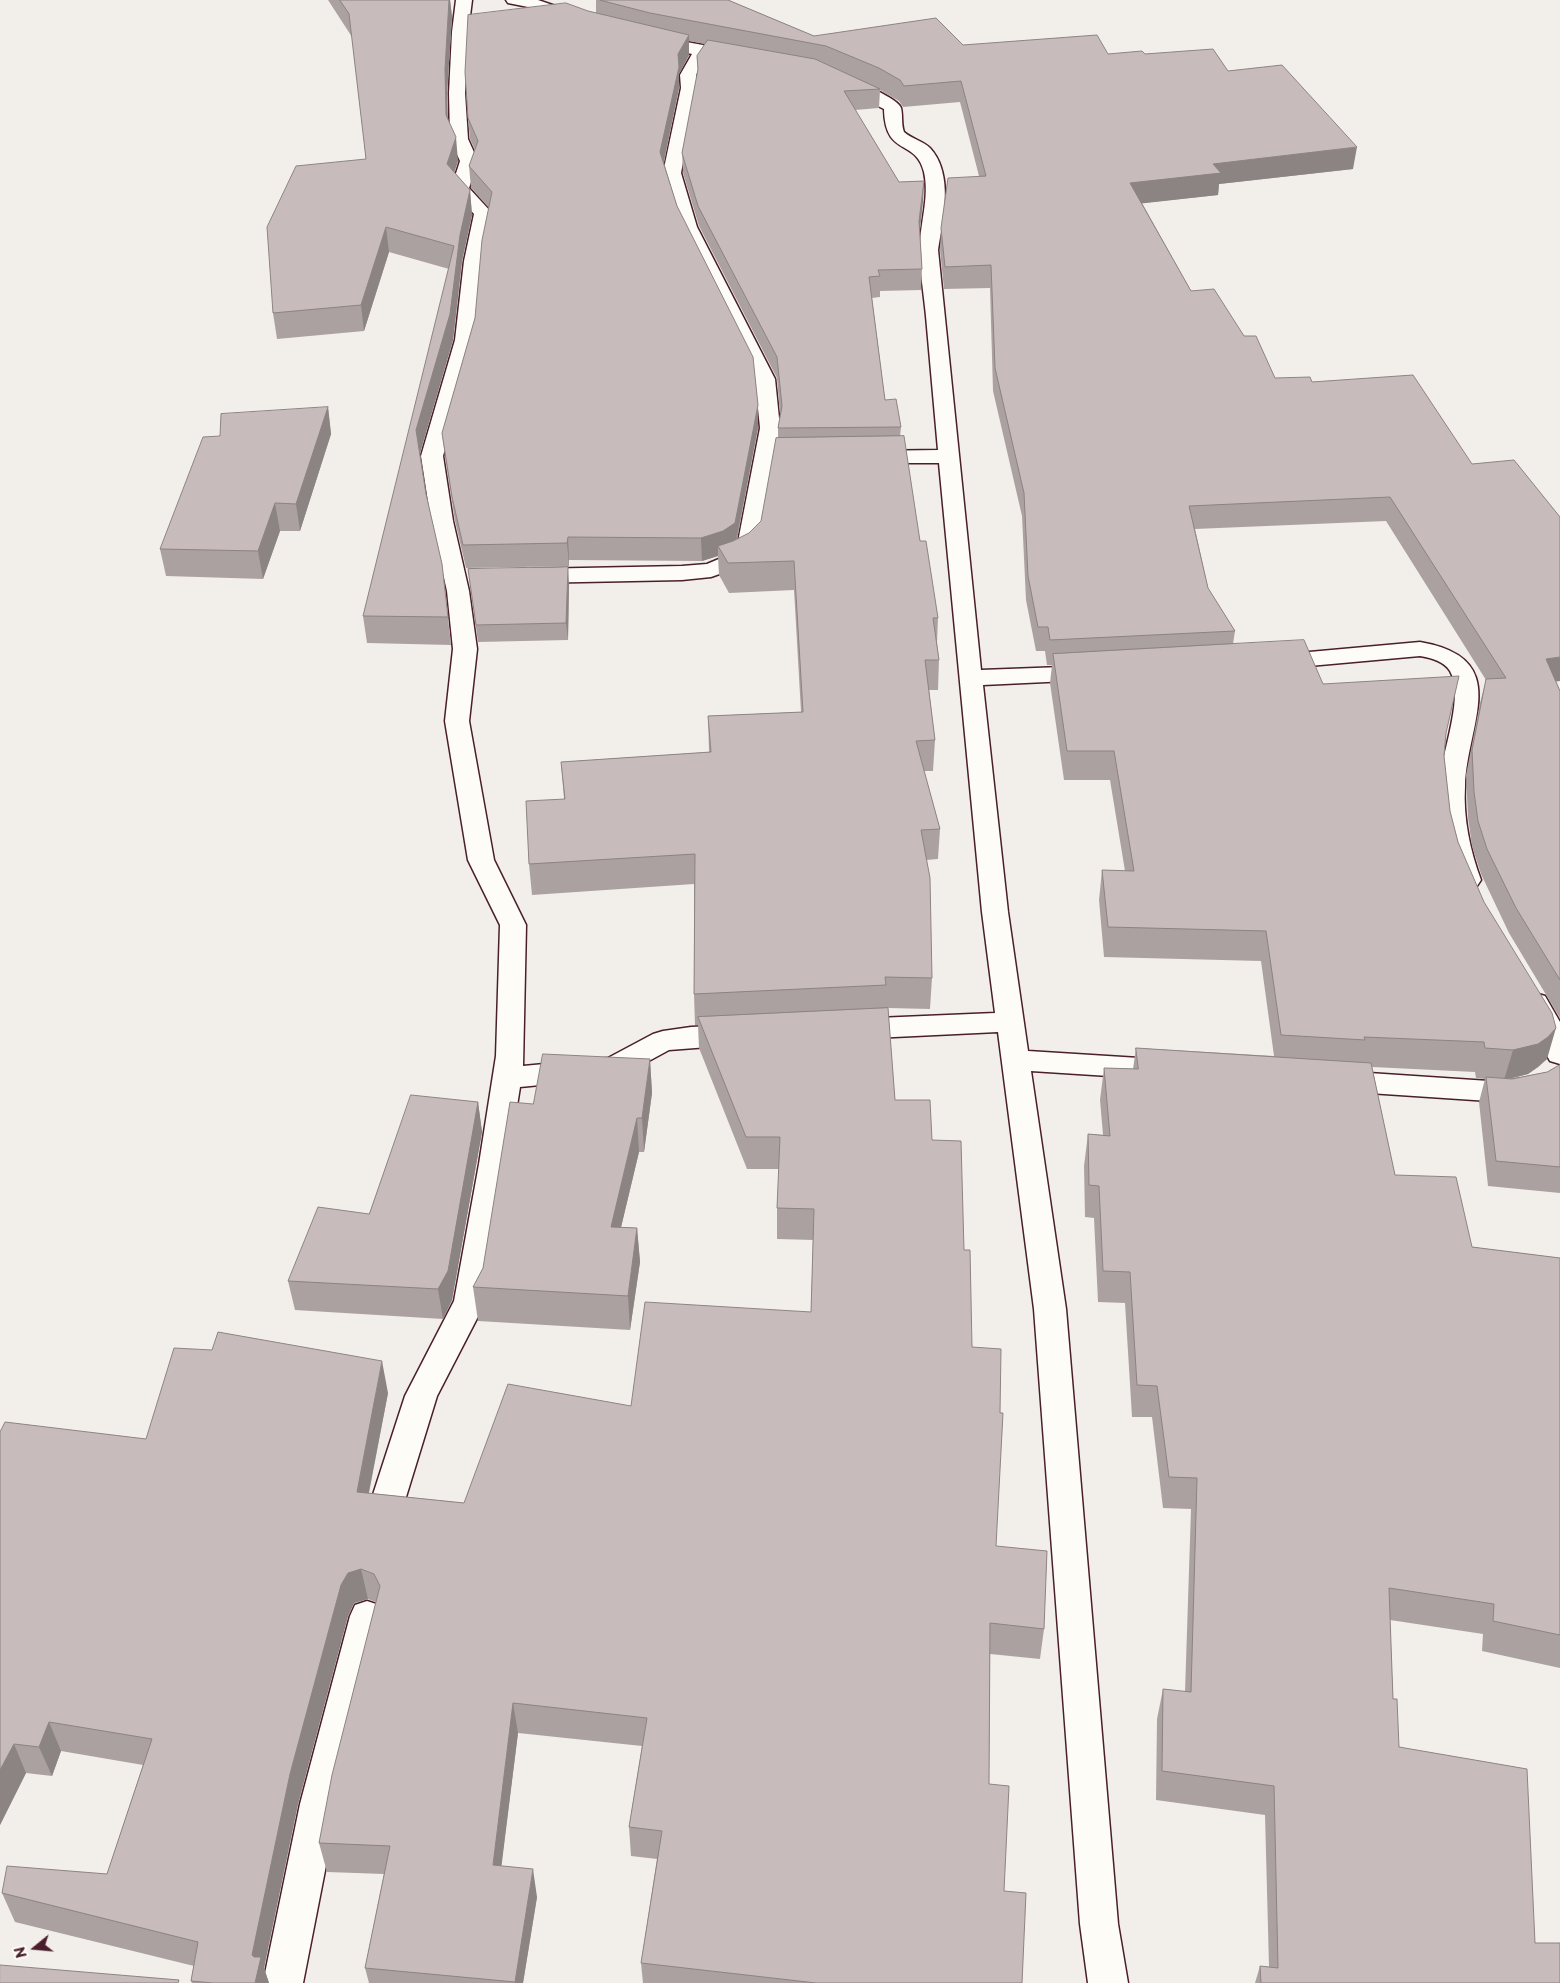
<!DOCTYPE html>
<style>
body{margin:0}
#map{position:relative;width:1560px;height:1983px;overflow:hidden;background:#f2efeb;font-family:"Playpen Sans",sans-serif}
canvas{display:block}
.north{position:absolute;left:10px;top:1923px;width:50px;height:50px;-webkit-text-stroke:4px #fdfcf7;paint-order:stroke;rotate:253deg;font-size:14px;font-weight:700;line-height:20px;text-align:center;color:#4a1f2b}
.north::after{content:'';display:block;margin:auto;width:18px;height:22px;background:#4a1f2b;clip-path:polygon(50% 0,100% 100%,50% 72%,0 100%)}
</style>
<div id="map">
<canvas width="1560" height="1983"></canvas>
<div class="north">N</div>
</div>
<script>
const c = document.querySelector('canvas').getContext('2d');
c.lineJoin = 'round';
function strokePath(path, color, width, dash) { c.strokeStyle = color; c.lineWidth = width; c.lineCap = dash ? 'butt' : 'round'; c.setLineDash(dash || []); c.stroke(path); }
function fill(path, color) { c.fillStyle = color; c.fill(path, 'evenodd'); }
const minor = new Path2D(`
 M456,0H472L468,32L465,93L468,139L478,161L469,188L492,213L482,261L475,340L443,456L453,521L469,591L477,649L469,721L494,860L526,925L523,1066L608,1058L653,1034L663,1031L691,1027L735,1025L745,1028L749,1035L745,1042L735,1045L669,1050L623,1075L613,1078L520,1087L486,1301L437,1396L402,1510L397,1520L385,1524L373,1520L368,1510L405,1396L454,1301L479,1164L496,1056L500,925L468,860L445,721L453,649L447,591L431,521L421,456L455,340L464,261L474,214L451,189L460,161L450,139L449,93L452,32Z
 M506,0H538L582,15L584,18L582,21L576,23L528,7L508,3Z
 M653,36L703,45L744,55L746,59L744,63L738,64L707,57L696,75L697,88L681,173L697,227L775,379L780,428L759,550L742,566L711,577L682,580L532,583L524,581L521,576L524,571L532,569L682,566L707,564L726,556L737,547L760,428L755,379L679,227L663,173L681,88L680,75L692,54L647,44L645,41L647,38Z
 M845,78C856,81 898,98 901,108C903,116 901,124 904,132C912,139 923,141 930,148C954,174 943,220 938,250L981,670L1089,666L1097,668L1101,673L1097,678L1089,680L983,685L1008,912L1028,1051L1171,1060L1181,1063L1185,1070L1181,1077L1171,1080L1031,1071L1066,1309L1118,1924L1128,1983H1088L1080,1924L1034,1309L998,1032L853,1039L843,1036L839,1029L843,1022L853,1019L995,1013L982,912L939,463H869L861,462L858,457L861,452L869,451L938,450C934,405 930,361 926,316C924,295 920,273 920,252C919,225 930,199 924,172C916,138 885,158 884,109L839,87L837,83L839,79Z
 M1420,642C1514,658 1467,723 1465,786C1463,818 1470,850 1481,880L1477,886L1468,889L1459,886C1441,858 1436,806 1441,773C1444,747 1464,695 1450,671C1444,661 1431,658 1420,656L1276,669L1268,667L1264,662L1268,657L1276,655Z
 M1535,993L1545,996L1560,1022V1064L1550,1061L1546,1054L1544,1042L1521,1003L1525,996Z
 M1339,1071L1504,1082L1518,1079L1528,1082L1532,1089L1528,1096L1504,1102L1339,1091L1329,1088L1325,1081L1329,1074Z
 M367,1601L379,1605L384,1616L338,1804L303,1983H263L300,1804L350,1616L355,1605Z`);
strokePath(minor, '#4a1f2b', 3);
fill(minor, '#fdfcf7');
fill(new Path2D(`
 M328,0H450L452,17L447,93L448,119L458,161L454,172L470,190L472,215L462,261L453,340L420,454L426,494L442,564L451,645L367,643L363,616L449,269L389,252L364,331L277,339L273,313L366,159L352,37Z
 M596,0H728L814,36L1108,54H1145L1228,71L1353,169L1219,184L1218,195L1142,203L1191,291L1244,336L1275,378L1312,382L1556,682L1560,691V1018L1509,933L1481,874L1472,846L1468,817L1466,775L1480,703L1486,680L1386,521L1195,529L1208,588L1235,631L1233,644L1323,684L1446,733L1444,756L1450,811L1458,842L1547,1059L1538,1067L1528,1074L1510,1079L1547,1072L1560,1065V1193L1488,1186L1479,1102L1485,1079L1476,1078L1475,1072L1372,1067L1395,1175L1472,1247L1560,1258V1668L1482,1651L1483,1634L1390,1620L1393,1699L1399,1747L1535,1943L1560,1983H1255L1260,1966L1269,1967L1265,1815L1156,1800L1157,1719L1163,1689L1185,1692L1191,1509L1163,1508L1152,1417H1132L1125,1303L1098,1302L1094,1218L1085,1217L1084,1166L1088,1134L1103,1135L1100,1100L1104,1068L1133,1069L1136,1048L1274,1056L1261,961L1104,957L1099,900L1102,870L1125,871L1110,780H1064L1050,683L1052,665H1047L1045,651H1036L1026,600L1022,516L993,391L990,288L944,289L940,250L941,228L979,176L960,102L903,107L899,101L880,90L879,108L855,110L899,182L924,181L923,201L920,230L922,269L921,290L880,291V297L872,298L885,400L901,427L900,437L920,541L938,618L937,643L939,660L938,690H929L935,740L933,771H924L940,829L938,859L926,860L932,978L930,1009L888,1008L895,1100L932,1140L964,1250L972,1347L996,1546L1044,1629L1040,1659L990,1654L989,1784L1004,1891L1022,1983H643L641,1963L657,1859L631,1856L629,1827L642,1746L518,1733L501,1866L537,1897L523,1983H369L365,1968L384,1874L327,1872L319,1843L376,1602L368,1599L354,1603L348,1616L298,1804L264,1968L269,1983H192L191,1981L194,1966L15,1922L2,1893L107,1874L143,1765L61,1751L52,1776L26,1773L0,1825V1432L146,1439L388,1393L369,1493L464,1503L631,1406L811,1312L813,1240L777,1239V1208L779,1169H747L699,1048L698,1025H695L694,994V884L532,895L529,864L564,799L561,762L709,752L708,716L801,712L794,590L729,593L719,575L718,556L702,561L569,560V566L466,568L455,521L445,456L442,433L475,318L489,208L471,188L469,166L475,150L470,139L468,118L588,11L596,13ZM689,41L705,44L697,56L698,72L682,153L683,173L699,226L777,378L780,414L778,428V438L761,521L749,533L737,540L758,428L677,206L664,163L679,88V74L689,55Z
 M328,407L331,434L300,531H280L263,579L166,576L160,549L220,436Z
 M468,569L569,584L568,640L478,642Z
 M650,1059L652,1093L644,1152H639L621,1227L637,1228L640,1262L630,1330L478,1321L473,1287L483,1268L533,1104Z
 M478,1102L482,1132L452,1300L443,1319L295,1310L288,1281L369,1214Z`), '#aca1a1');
fill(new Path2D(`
 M449,0H450L452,17L447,93L448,139L446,115L445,69Z
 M689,35V55L679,74V88L661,174L660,152L678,54Z
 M456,137L458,161L449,188L447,164Z
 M1357,147L1353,169L1219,184L1218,195L1128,205L1130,183L1213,164Z
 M924,181L923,201L918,242L919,221Z
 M470,190L472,215L462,261L453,340L419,456L416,430Z
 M386,227L389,252L364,331L361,305Z
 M758,405V428L735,546H718V556L702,561L701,538Z
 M328,407L331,434L300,531L296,504Z
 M275,503L280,531L263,579L258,551Z
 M568,537L569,560V566L567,543Z
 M568,567L569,584L568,640L566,623Z
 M1560,657V681L1540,684L1546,659Z
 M1556,1028L1547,1059L1538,1067L1528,1074L1504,1080L1513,1050Z
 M650,1059L652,1093L644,1152L642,1118Z
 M478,1102L482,1132L452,1300L443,1319L438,1289Z
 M637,1118L639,1152L613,1261L611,1227Z
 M637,1228L640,1262L630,1330L628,1296Z
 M382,1361L388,1393L363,1522L357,1492Z
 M361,1569L368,1599L354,1603L348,1616L298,1804L264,1968L269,1983H255L252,1955L290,1774L341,1585L348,1573Z
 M513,1703L518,1733L498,1894L493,1865Z
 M49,1722L61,1751L52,1776L39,1747Z
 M14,1744L26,1773L0,1825V1770Z
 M533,1869L537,1897L523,1983H515Z`), '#8c8383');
const building = new Path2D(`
 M340,0H449L445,69L446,115L456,137L447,164L470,190L460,235L450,314L416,430L426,494L442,564L448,617L363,616L454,246L386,227L361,305L273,313L267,227L296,166L366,159L349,14Z
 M600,0H728L814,36L936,18L963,45L1097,35L1108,54L1142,51L1145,54L1213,49L1228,71L1282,65L1357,147L1213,164L1221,173L1130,183L1191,291L1214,289L1244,336H1256L1275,378L1310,377L1312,382L1413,375L1472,464L1514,460L1560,517V657L1546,659L1560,691V980L1516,908L1487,849L1478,821L1474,792L1472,750L1486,679L1506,678L1390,497L1189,506L1208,588L1235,631L1050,640L1048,627H1038L1028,576L1024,493L995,368L991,265L945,267L941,228L948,178L986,176L961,81L904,86L900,80L879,68L826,46L650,13Z
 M566,3L588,11L689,35L678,54L679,67L660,152L677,206L753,357L758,405L735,523L723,531L701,538L568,537L567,543L463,545L452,497L442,433L475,318L482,240L492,192L469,166L478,141L468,118L465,72L468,15Z
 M708,40L815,59L880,89L844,91L899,182L924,181L919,221L922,269L878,270L880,276L869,277L885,400L896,399L901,427L778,428L782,406L777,357L698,206L682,153L698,69L697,56Z
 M328,407L296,504L275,503L258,551L160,549L203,437L220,436L221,414Z
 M904,436L920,541H926L938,618H933L939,660H925L935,740L916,741L940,829L921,830L930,878L932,978L885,977L886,985L694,994L695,854L529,864L526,801L565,799L561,762L711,752L708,716L803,712L794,561L728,563L718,546L733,541L749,533L761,521L776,438Z
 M568,567L566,623L476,625L468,569Z
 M1304,640L1323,684L1459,676L1446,733L1444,756L1450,811L1458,842L1484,902L1552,1013L1556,1028L1548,1037L1538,1044L1513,1050L1485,1048L1484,1042L1364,1037L1365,1040L1281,1035L1266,931L1108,927L1102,870L1134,871L1114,751H1067L1053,654Z
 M888,1008L895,1100H930L932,1140L961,1141L964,1250H970L972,1347L1001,1349L1000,1413H1003L996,1546L1047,1551L1044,1629L990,1623L989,1784L1009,1786L1004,1891L1026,1893L1022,1983H816L641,1963L662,1831L629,1827L647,1718L513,1703L493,1865L533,1869L515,1982L365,1968L390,1846L319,1843L332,1775L380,1586L374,1574L361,1569L348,1573L341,1585L290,1774L252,1955L254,1957H261L255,1983H213L191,1981L198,1942L2,1893L7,1866L107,1874L152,1739L49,1722L39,1747L14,1744L0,1770V1432L5,1422L146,1439L174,1348L212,1350L218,1332L382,1361L357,1492L464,1503L508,1384L631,1406L645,1302L811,1312L814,1209L777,1208L780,1137H746L698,1017Z
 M1136,1048L1371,1063L1395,1175L1456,1177L1472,1247L1560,1258V1635L1493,1621L1494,1604L1389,1588L1393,1699H1397L1399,1747L1527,1769L1535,1943H1560V1983H1261L1260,1966L1278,1968L1274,1786L1162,1771L1163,1689L1191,1692L1197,1478L1169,1477L1157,1386L1137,1385L1130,1272L1103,1271L1099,1186L1089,1185L1088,1134L1110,1136L1104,1068L1138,1069Z
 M543,1054L650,1059L642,1118H637L611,1227L637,1228L628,1296L473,1287L483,1268L510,1102L533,1104Z
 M1560,1065V1167L1496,1161L1486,1077L1512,1079L1547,1072Z
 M411,1095L478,1102L448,1271L438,1289L288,1281L318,1207L369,1214Z
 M0,1965L179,1980L178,1983H0Z`);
fill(building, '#c8bbbb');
strokePath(building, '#8c8383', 1);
</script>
